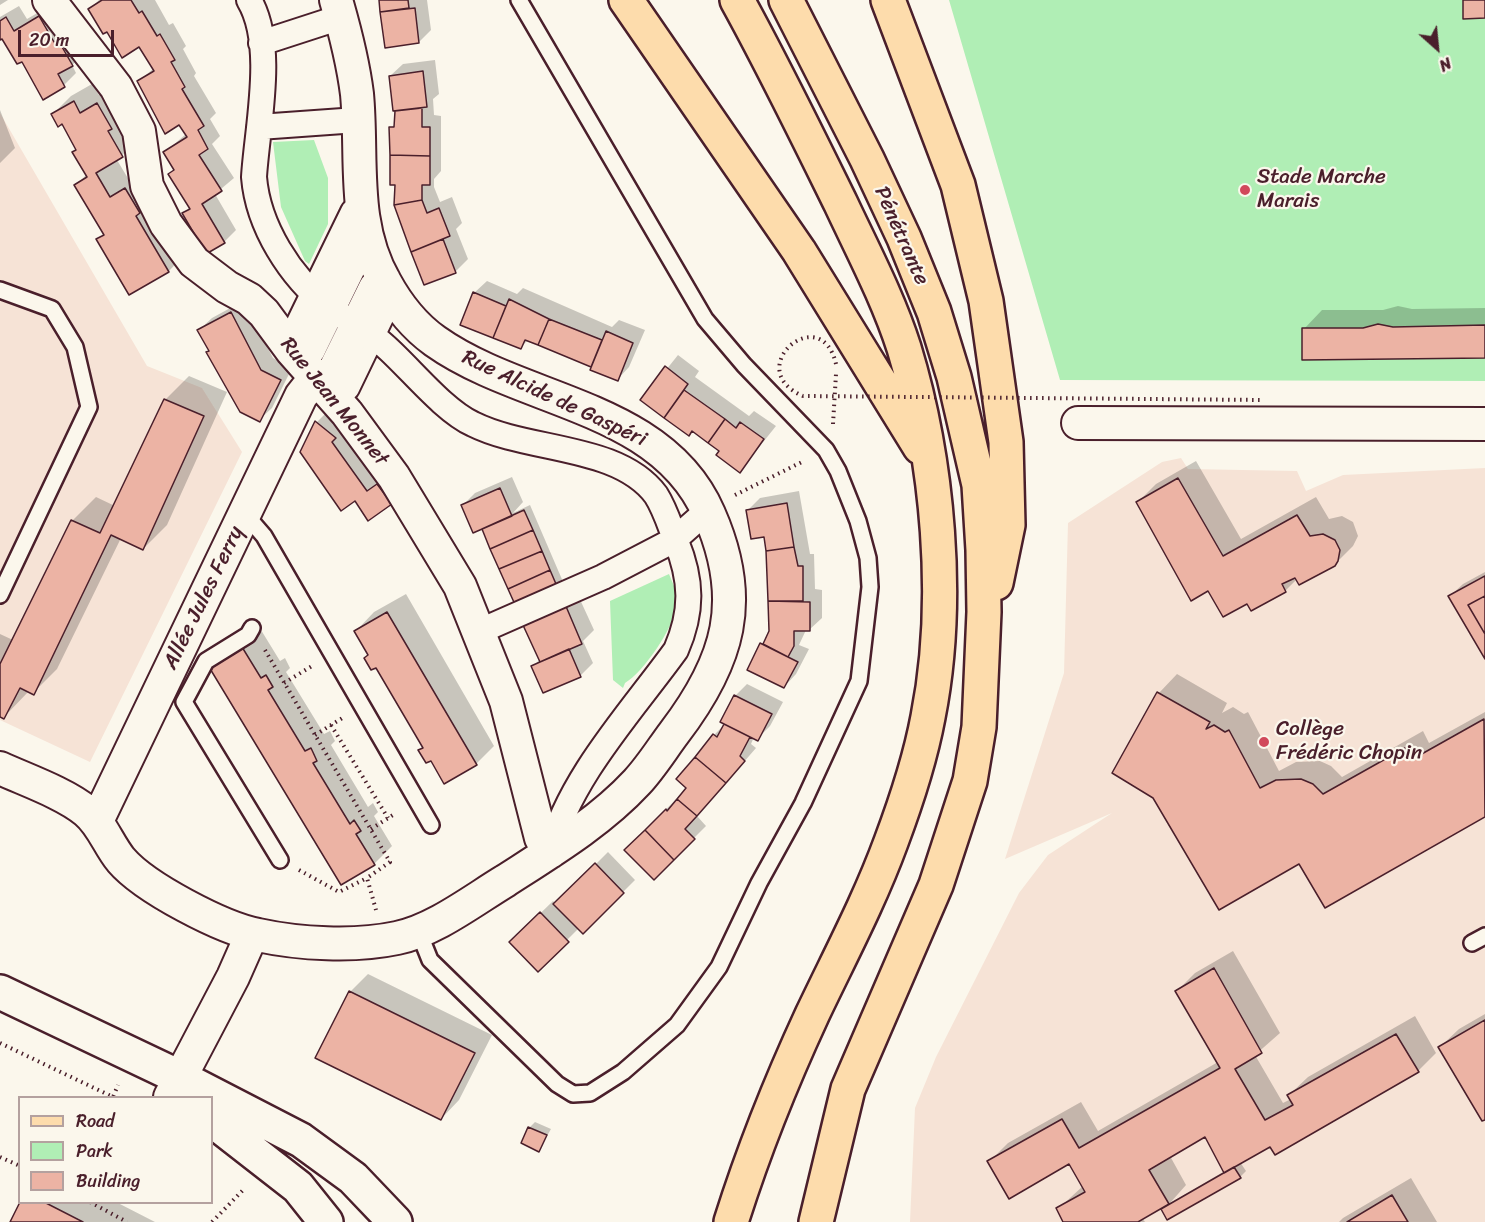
<!DOCTYPE html>
<meta charset="utf-8">
<style>
body{margin:0}
#map{position:relative;width:1485px;height:1222px;overflow:hidden;background:#fbf7ec;font-family:Sriracha,sans-serif}
canvas{display:block}
.legend{position:absolute;left:18px;top:1096px;width:195px;height:108px;box-sizing:border-box;background:#fbf7ec;border:2px solid #b4a19f;margin:0;padding:8px 10px;list-style:none;font-size:18px;color:#4a1f2b}
.legend li{display:flex;align-items:center;gap:12px;height:30px}
.legend b{width:30px;border:2px solid #b4a19f}
.north{position:absolute;left:1407px;top:18px;width:60px;height:60px;-webkit-text-stroke:4px #fbf7ec;paint-order:stroke;rotate:153deg;font-size:16px;font-weight:700;line-height:24px;text-align:center;color:#4a1f2b}
.north::after{content:'';display:block;margin:auto;width:21px;height:27px;background:#4a1f2b;clip-path:polygon(50% 0,100% 100%,50% 72%,0 100%)}
.scale{position:absolute;left:18px;top:30px;width:96px;height:27px;box-sizing:border-box;border:3px solid #4a1f2b;border-top:0;padding-left:8px;font-size:18px;line-height:21px;white-space:nowrap;color:#4a1f2b;-webkit-text-stroke:4px #fbf7ec;paint-order:stroke}
</style>
<div id="map">
<canvas width="1485" height="1222"></canvas>
<ul class="legend">
<li><b style="height:8px;background:#fddcac"></b>Road</li>
<li><b style="height:16px;background:#b0eeb5"></b>Park</li>
<li><b style="height:16px;background:#ecb3a4"></b>Building</li>
</ul>
<div class="north">N</div>
<div class="scale">20 m</div>
</div>
<script>
const c = document.querySelector('canvas').getContext('2d');
c.lineJoin = 'round';
function fill(path, color) { c.fillStyle = color; c.fill(path, 'evenodd'); }
function strokePath(path, color, width, dash) { c.strokeStyle = color; c.lineWidth = width; c.lineCap = dash ? 'butt' : 'round'; c.setLineDash(dash || []); c.stroke(path); }
function drawText(font, color, halo, rows, align = 'center') {
  c.font = font + ' Sriracha,sans-serif'; c.lineWidth = 4.5; c.setLineDash([]); c.textBaseline = 'middle'; c.strokeStyle = halo; c.fillStyle = color; for (const [text, x, y, turn = 0] of rows) {
    c.save(); c.translate(x, y); c.rotate((+turn || 0) * Math.PI / 180); c.textAlign = isNaN(turn) ? turn : align; if (halo) c.strokeText(text, 0, 0); c.fillText(text, 0, 0); c.restore();
  }
}
fill(new Path2D(`
 M0,113L147,366L202,388L242,452L90,762L0,720Z
 M1181,458L1188,469L1297,471L1306,491L1343,475L1485,468V1222H910L915,1108L936,1057L1019,893L1048,855L1112,813L1005,859L1064,673L1068,523L1162,462Z`), '#f6e3d6');
fill(new Path2D(`
 M949,0H1485V381L1060,380Z
 M314,140L328,178V224L309,264L305,261L281,207L273,142Z
 M669,574C673,584 679,595 677,606C673,628 644,672 625,683L623,688L613,680L610,601Z`), '#b0eeb5');
fill(new Path2D(`
 M0,0H8L0,5Z
 M99,0H155L169,25L173,23L186,46L183,49L196,73L194,76L216,113L210,119L220,136L212,144L234,178L215,194L236,230L224,242L184,213L190,207L175,169L165,152L186,134L180,123L165,132L139,81L154,68L140,45L122,56L90,9Z
 M381,0H427L431,30L419,42L386,46Z
 M51,5L85,53L72,65L76,73L64,85L43,98L23,60L3,37L0,39V17L19,6L27,19Z
 M435,60L439,94L433,99L434,115L441,116V171L434,179V187L440,202L452,197L462,223L456,229L468,259L456,271L425,283L395,205L397,184L391,128L396,123V111L390,76L403,64Z
 M92,84L99,95L115,86L140,138L117,160L129,180L144,171L187,252L169,271L130,293L98,239L105,233L76,185L87,174L77,149L62,122L53,114L71,96Z
 M0,110L15,148L0,163Z
 M487,281L517,294L523,288L612,327L619,320L645,330L629,367L617,380L593,366L528,340L520,348L462,324L474,293Z
 M243,301L273,358L292,368L272,408L259,420L199,330L212,318Z
 M1398,306L1412,309L1485,308V356L1304,329L1322,310H1383Z
 M678,355L699,371L695,377L749,416L754,411L776,426L740,471L722,451L693,430L689,434L642,400Z
 M189,376L227,392L167,525L143,549L121,538L57,669L33,693L29,691L4,717L0,715V634L13,640L72,521L96,497L115,506L165,400Z
 M329,410L403,491L391,503L355,499L302,451L317,422Z
 M1196,461L1241,539L1316,497L1329,519L1342,516L1353,522L1358,536L1353,546L1334,565L1297,579L1285,591L1247,602L1208,589L1138,502L1156,484Z
 M512,477L523,502L513,513L530,505L564,584L558,589L483,527L463,505L475,493Z
 M799,491L810,554H814L815,589L822,590V618L809,630H806L799,645L809,649L796,674L784,687L749,669L771,631L770,565L765,535L748,510L760,498Z
 M1485,572V656L1450,596L1463,584Z
 M577,593L594,630L583,641L593,663L580,676L544,691L533,667L540,659L524,623Z
 M406,594L494,746L476,764L432,759L420,750L424,747L356,631L374,612Z
 M261,630L280,661L285,658L290,668L286,672L324,734L330,731L335,741L331,745L368,807L373,803L378,812L374,816L392,846L374,864L230,649Z
 M1177,674L1227,703L1222,713L1233,707L1244,714L1248,712L1279,771L1296,762L1320,761L1331,766L1342,777L1423,731L1429,743L1485,712V815L1326,906L1300,862L1154,797L1114,772L1159,693Z
 M747,684L783,702L770,726L757,739L754,737L751,744L756,748L697,816L706,826L654,878L626,850L688,787L714,735L726,723L735,696Z
 M608,852L635,880L583,932L579,928L538,969L511,942L553,901L556,904Z
 M1233,951L1280,1033L1255,1055L1283,1103L1291,1099L1289,1095L1308,1077L1415,1016L1436,1053L1418,1071L1240,1162L1246,1171L1240,1177L1163,1209L1168,1205L1142,1218L1145,1222H1065L1058,1209L1083,1186L1069,1162H989L1008,1143L1081,1102L1098,1131L1218,1062L1176,992L1195,973ZM1205,1135L1225,1171L1170,1203L1186,1185L1170,1156Z
 M368,974L492,1035L459,1100L441,1119L350,992Z
 M1485,1014V1118L1440,1047L1459,1029Z
 M535,1122L551,1129L539,1150L529,1128Z
 M1411,1178L1437,1222H1339L1343,1218Z
 M22,1202H116L155,1222H12Z`), '#0003');
const building = new Path2D(`
 M102,0H131L139,13L142,11L157,36L160,34L175,60L171,62L185,87L182,89L204,126L198,130L208,149L199,155L222,191L202,204L225,243L206,254L182,213L190,209L168,174L174,170L163,152L187,137L179,125L165,134L137,81L154,71L139,47L122,58L107,32L103,34L88,9Z
 M379,0H408L409,8L380,12Z
 M1463,0H1485V18L1463,19Z
 M415,8L419,43L385,48L380,12Z
 M39,16L54,42L58,40L73,66L58,74L65,87L43,100L22,62L17,64L2,39L0,40V21L6,17L14,31Z
 M423,71L427,107L393,111L389,76Z
 M74,101L80,113L97,103L112,129L108,131L123,157L96,173L110,197L125,188L140,213L136,216L169,272L129,295L96,239L104,235L74,185L87,177L72,152L76,150L62,124L58,127L51,114Z
 M422,108V127H430V156L390,155L389,127H394L395,111Z
 M390,155L430,156V185H422V200L394,205L395,185H390Z
 M422,200L427,213L439,208L450,236L411,252L394,205Z
 M443,239L456,273L424,285L411,252Z
 M473,292L506,306L493,338L460,325Z
 M509,299L549,319L538,345L525,340L521,349L493,338Z
 M231,312L261,370L281,380L260,422L240,412L206,352L209,351L197,330Z
 M549,319L602,340L591,367L538,345Z
 M1378,324L1393,327L1485,325V358L1302,360V328H1363Z
 M606,331L633,343L618,381L590,370Z
 M665,366L688,384L664,418L640,400Z
 M684,390L725,419L708,443L692,431L689,436L664,418Z
 M164,399L204,416L143,550L111,535L34,695L20,688L4,719L0,717V664L71,520L100,533Z
 M725,419L736,428L740,422L764,439L740,473L716,455L719,451L708,443Z
 M315,421L336,438L332,442L367,491L377,484L392,504L368,521L355,501L341,511L300,452Z
 M1178,478L1223,556L1297,515L1310,536L1323,534L1335,540L1340,550L1338,561L1335,566L1299,585L1295,578L1282,584L1286,592L1251,611L1247,604L1223,617L1208,591L1191,601L1136,502Z
 M500,488L512,516L473,533L461,505Z
 M787,503L794,547L766,551L764,537L751,539L746,510Z
 M524,510L533,530L490,549L482,529Z
 M533,530L542,551L499,569L490,549Z
 M794,547L798,566H803V601H768L766,551Z
 M542,551L550,570L508,589L499,569Z
 M550,570L559,591L517,609L508,589Z
 M1485,576V596L1468,605L1485,634V659L1448,596Z
 M1485,596V634L1468,605Z
 M768,601L810,602V631H794V646L788,657L763,644L769,631Z
 M565,604L582,644L540,662L522,623Z
 M387,612L477,765L444,784L431,761L426,763L418,750L423,748L376,668L371,670L364,658L368,655L354,631Z
 M760,643L798,662L784,688L747,670Z
 M242,647L261,678L266,675L273,687L268,690L305,751L311,748L317,761L313,763L350,824L354,820L361,831L356,834L375,865L341,885L209,667Z
 M569,649L581,677L543,693L531,666Z
 M1157,692L1210,722L1206,729L1214,725L1225,732L1229,730L1260,788L1276,780L1301,779L1313,784L1323,794L1405,748L1411,760L1484,719L1485,817L1325,908L1299,864L1219,910L1153,798L1112,773Z
 M734,695L772,714L758,741L720,722Z
 M724,724L750,737L740,756L745,761L726,783L695,757L713,734L717,737Z
 M695,757L726,783L697,816L677,799L686,788L676,779Z
 M677,799L697,816L685,829L695,839L674,860L645,830L666,809L667,811Z
 M645,830L674,860L654,880L624,850Z
 M595,863L624,893L583,934L553,904Z
 M540,912L569,942L538,972L509,942Z
 M1214,968L1262,1053L1235,1069L1265,1120L1293,1105L1287,1095L1396,1034L1419,1072L1275,1155L1270,1147L1224,1173L1205,1137L1149,1170L1169,1204L1138,1222H1063L1056,1208L1085,1192L1069,1164L1009,1199L987,1161L1062,1119L1079,1148L1220,1068L1175,991Z
 M349,991L475,1053L441,1120L315,1058Z
 M1485,1020V1120L1482,1121L1438,1047Z
 M528,1127L547,1135L539,1152L521,1143Z
 M1234,1167L1241,1178L1167,1220L1161,1209Z
 M1392,1195L1408,1222H1347Z
 M20,1202H44L83,1222H10Z`);
fill(building, '#ecb3a4');
strokePath(building, '#4a1f2b', 1.5);
const service = new Path2D(`
 M0,290L52,309L75,347L89,407L0,595
 M245,514L264,536L431,825
 M252,628L248,635L206,661L184,702L280,860
 M418,930L430,960L557,1084L573,1094L590,1093L623,1072L677,1025L719,967L759,883L803,803L859,681L870,587L868,558L858,521L838,471L826,450L744,365L705,319L519,0
 M1472,943L1485,936`);
const pedestrian = new Path2D(`
 M249,0C276,45 257,127 254,177C258,226 290,277 329,307C348,321 368,330 385,346C411,369 443,410 473,424C529,452 618,444 656,495C665,509 670,526 676,541C692,580 693,611 676,650C632,711 569,778 550,852
 M261,43L341,17
 M259,127L357,120
 M286,342L293,335L353,212L362,210
 M335,398L347,388L387,305L395,299
 M478,632L603,577L674,540L708,510`);
const minor = new Path2D(`
 M49,0L116,87L139,131L147,186L166,224L194,262L227,287L249,299L264,313L292,351L347,413L394,477L460,586L506,701L541,838L550,852
 M300,359L309,349L356,253L369,246
 M324,384L333,373L375,288L384,280
 M1078,423L1485,424
 M0,768C26,780 64,793 86,811C102,824 108,844 121,860C145,888 222,928 258,935C299,944 355,947 397,938C435,930 472,901 505,881C550,852 600,822 637,782C651,767 662,749 674,733C729,661 747,600 709,514C662,405 522,403 435,341C414,326 397,304 385,282C351,223 363,158 357,94C353,62 345,31 336,0
 M97,821L301,396L316,377
 M170,1097L233,977L252,934`);
const secondary = new Path2D(`
 M0,992L181,1078L301,1140L353,1178L395,1222
 M212,1120L298,1187L326,1222`);
const primary = new Path2D(`
 M626,0L799,251L920,447
 M786,0L867,159L904,238L934,312L954,377L979,485L983,550L984,612L979,727L970,781L936,885L848,1089L816,1222
 M888,0L958,185L986,301L1006,442L1008,525L996,583
 M731,1222C753,1152 781,1082 812,1015C839,958 869,902 891,842C906,802 920,760 928,717C951,601 938,460 904,348C888,298 863,251 841,204C807,135 774,67 737,0`);
strokePath(service, '#4a1f2b', 20);
strokePath(pedestrian, '#4a1f2b', 28);
strokePath(minor, '#4a1f2b', 36);
strokePath(secondary, '#4a1f2b', 38);
strokePath(primary, '#4a1f2b', 38);
strokePath(new Path2D(`
 M833,424L836,374
 M735,495L804,461
 M265,650L390,862L367,878L376,910
 M284,683L312,666
 M331,725L388,818
 M315,735L344,717
 M371,829L396,813
 M299,870L339,892L367,878
 M0,1043L113,1097L118,1085
 M0,1157L20,1166
 M90,1202L127,1222
 M212,1222L245,1188`), '#4a1f2b', 4, [1.5, 4.5]);
strokePath(service, '#fbf7ec', 15);
strokePath(pedestrian, '#fbf7ec', 24);
strokePath(minor, '#fbf7ec', 32);
strokePath(secondary, '#fbf7ec', 33);
strokePath(primary, '#fddcac', 33);
strokePath(new Path2D(`
 M836,364C821,299 740,369 803,396L1263,400`), '#4a1f2b', 4, [1.5, 4.5]);
for (const [x, y, r, color] of [
 [1245,190,6,"#d1495b"],
 [1264,742,6,"#d1495b"]
]) { const dot = new Path2D(); dot.arc(x, y, r, 0, 2 * Math.PI); c.fillStyle = color; c.fill(dot); strokePath(dot, '#fbf7ec', 2); }
drawText('21px', '#4a1f2b', '#fbf7ec', [
 ["Stade Marche",1257,178],
 ["Marais",1257,202],
 ["Collège",1276,730],
 ["Frédéric Chopin",1276,754]
], 'left');
drawText('21px', '#4a1f2b', '#fbf7ec', [
 ["Pénétrante",901,236,66],
 ["Rue Alcide de Gaspéri",554,399,25],
 ["Rue Jean Monnet",334,402,51],
 ["Allée Jules Ferry",204,598,-64]
]);
</script>
